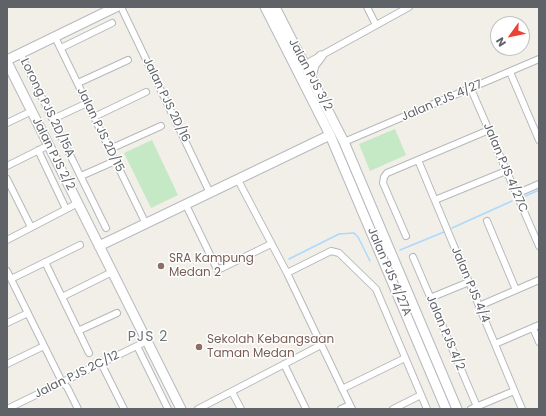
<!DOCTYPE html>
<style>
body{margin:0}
#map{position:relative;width:546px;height:416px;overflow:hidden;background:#f1efe8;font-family:Poppins,sans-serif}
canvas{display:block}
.frame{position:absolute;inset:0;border:8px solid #5f6368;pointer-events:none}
.north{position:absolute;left:490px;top:16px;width:40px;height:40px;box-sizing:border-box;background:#fff;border:1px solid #bfc1c3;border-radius:50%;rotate:237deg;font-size:11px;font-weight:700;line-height:16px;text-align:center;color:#5f6368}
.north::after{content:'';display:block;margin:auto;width:14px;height:18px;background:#ea4335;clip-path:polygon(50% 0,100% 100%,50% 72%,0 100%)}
</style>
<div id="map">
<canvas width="546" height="416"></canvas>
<div class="frame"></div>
<div class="north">N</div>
</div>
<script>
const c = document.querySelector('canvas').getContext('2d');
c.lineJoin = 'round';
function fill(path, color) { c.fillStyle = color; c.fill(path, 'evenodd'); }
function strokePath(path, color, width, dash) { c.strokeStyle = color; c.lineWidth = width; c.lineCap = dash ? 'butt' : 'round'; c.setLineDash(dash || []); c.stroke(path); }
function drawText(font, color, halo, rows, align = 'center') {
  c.font = font + ' Poppins,sans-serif'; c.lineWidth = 3; c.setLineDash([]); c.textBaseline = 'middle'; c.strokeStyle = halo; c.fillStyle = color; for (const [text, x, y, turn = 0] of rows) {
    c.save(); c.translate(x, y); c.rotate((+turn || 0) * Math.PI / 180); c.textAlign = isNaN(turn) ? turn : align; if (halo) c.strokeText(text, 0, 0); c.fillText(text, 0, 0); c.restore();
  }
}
fill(new Path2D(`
 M395,129L406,155L370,171L359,144Z
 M152,140L178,195L151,208L124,153Z`), '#c5e8c5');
strokePath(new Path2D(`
 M523,197L539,190
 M452,228L512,201
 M400,250L444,232
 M289,259L339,234L354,233L358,237L370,261`), '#aadaff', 1.5);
const street = new Path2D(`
 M121,7L210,193
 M367,7L376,25
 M55,37L146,224
 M61,48L112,23
 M20,53L106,228
 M302,66L409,7
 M510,72L539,140
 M78,83L128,60
 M471,89L539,246
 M94,117L146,92
 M53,119L87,103
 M7,123L32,111
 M344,142L539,59
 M110,149L161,126
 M38,150L66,209
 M418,160L522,409
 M7,166L49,145
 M81,176L115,161
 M7,179L31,227
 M238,180L287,273L352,409
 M516,194L539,184
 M435,200L506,171
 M186,205L217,269L222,268L271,244
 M487,221L516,290
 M406,236L383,183L384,177L387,173L489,130
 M7,240L78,203
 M413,257L478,409
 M45,262L89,353
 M7,271L62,382L67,387L78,409
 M287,273L331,251L339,253L376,289L427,409
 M11,279L80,245
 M62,297L112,272
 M430,298L469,282
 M479,306L539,280
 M7,323L28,313
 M533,328L539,342
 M78,331L117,313
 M495,344L539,325
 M137,346L168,409
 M101,363L124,409
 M7,364L44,346
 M284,364L306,409
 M342,389L405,358
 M232,392L241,409
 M7,409L147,341
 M198,409L321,345
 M341,409L350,405
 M393,409L421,395
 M471,409L514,391`);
const secondary = new Path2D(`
 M265,7L330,135L446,409
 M275,7L344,142L457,409
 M7,60L116,7
 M7,62L181,409
 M311,77L314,65L321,56
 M99,246L330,135`);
strokePath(street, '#b5b8bc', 8);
strokePath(secondary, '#b6babf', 11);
strokePath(street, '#fff', 6);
strokePath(secondary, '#fff', 9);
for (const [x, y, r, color] of [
 [161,266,4,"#8d6e63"],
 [199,347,4,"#8d6e63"]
]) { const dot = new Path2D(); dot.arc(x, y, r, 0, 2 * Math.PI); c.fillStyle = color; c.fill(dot); strokePath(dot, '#fff', 1.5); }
drawText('12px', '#5f6368', '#fff', [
 ["Jalan PJS 3/2",310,75,62],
 ["Jalan PJS 2D/16",166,100,64],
 ["Jalan PJS 4/27",442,101,-23],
 ["Lorong PJS 2D/15A",47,108,64],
 ["Jalan PJS 2D/15",100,130,64],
 ["Jalan PJS 2/2",53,154,63],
 ["Jalan PJS 4/27C",505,168,67],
 ["Jalan PJS 4/27A",389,272,67],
 ["Jalan PJS 4/4",470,285,67],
 ["Jalan PJS 4/2",445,333,67],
 ["Jalan PJS 2C/12",77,375,-26]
]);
drawText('12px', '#785e54', '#fff', [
 ["SRA Kampung",169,259],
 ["Medan 2",169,273],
 ["Sekolah Kebangsaan",207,340],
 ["Taman Medan",207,354]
], 'left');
c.letterSpacing = '1px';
drawText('14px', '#70757a', '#fff', [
 ["PJS 2",148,337]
]);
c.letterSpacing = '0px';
</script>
